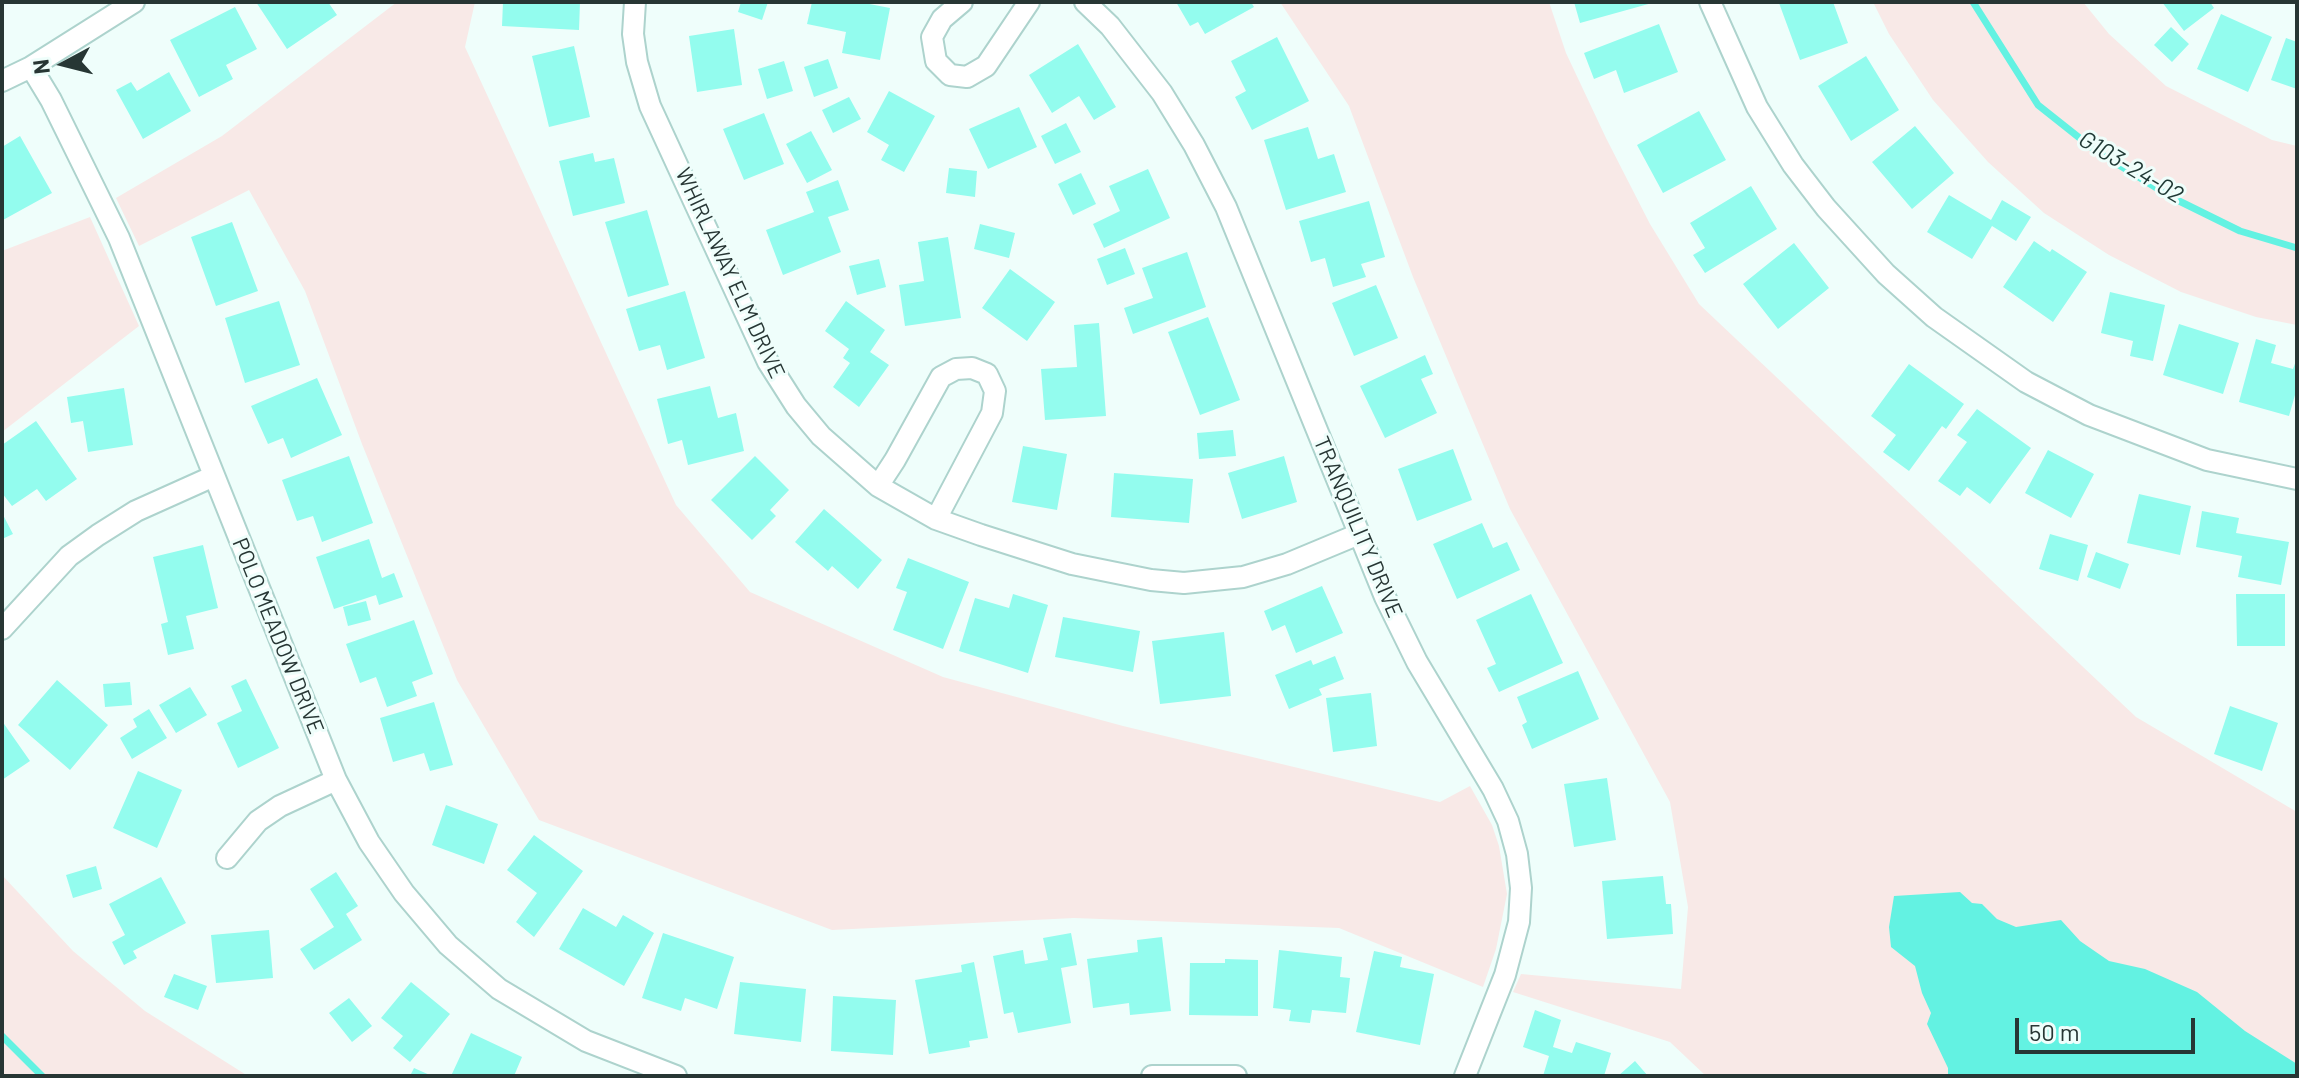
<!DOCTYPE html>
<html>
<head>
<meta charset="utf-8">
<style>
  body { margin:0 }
  #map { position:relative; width:2299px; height:1078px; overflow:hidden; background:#effefb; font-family:Barlow,sans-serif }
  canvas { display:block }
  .frame { position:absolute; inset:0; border:4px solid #273634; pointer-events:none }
  .north { position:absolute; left:24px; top:24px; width:80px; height:80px; -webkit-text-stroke:6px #effefb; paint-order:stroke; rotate:263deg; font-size:22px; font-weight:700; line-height:32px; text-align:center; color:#273634 }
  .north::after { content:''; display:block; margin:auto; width:28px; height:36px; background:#273634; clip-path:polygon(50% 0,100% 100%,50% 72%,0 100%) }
  .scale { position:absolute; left:2015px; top:1018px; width:180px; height:36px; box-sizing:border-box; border:4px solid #273634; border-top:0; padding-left:10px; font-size:24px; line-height:28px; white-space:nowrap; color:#273634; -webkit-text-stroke:6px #effefb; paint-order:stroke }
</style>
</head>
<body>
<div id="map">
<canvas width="2299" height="1078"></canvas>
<div class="frame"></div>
<div class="north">N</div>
<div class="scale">50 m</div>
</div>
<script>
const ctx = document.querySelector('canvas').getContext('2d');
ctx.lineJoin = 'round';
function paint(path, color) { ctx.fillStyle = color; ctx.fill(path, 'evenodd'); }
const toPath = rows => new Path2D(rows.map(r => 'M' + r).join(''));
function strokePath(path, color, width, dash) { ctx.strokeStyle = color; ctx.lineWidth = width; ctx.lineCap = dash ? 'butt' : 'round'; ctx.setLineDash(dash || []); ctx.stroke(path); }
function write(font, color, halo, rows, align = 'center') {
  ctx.font = font + ' Barlow,sans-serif'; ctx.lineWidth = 6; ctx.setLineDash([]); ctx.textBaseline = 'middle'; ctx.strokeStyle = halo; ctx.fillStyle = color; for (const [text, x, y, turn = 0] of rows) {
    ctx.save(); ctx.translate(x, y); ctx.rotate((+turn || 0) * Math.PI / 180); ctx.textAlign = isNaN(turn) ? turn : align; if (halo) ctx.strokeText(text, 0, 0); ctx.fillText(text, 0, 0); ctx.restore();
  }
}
paint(toPath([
  [397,2,475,2,465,47,676,505,750,592,943,677,1123,726,1440,802,1470,786,1492,825,1499,846,1507,894,1496,949,1483,987,1339,928,1074,918,832,930,539,820,457,680,362,444,305,291,249,190,139,246,116,198,222,136],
  [1280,2,1549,2,1566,53,1606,138,1650,224,1699,304,2136,717,2297,812,2297,1076,1706,1076,1670,1042,1513,992,1521,974,1681,989,1688,907,1670,802,1510,509,1413,277,1349,106],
  [1873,2,2083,2,2109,34,2166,86,2272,140,2297,146,2297,325,2256,317,2181,292,2109,255,2044,213,1988,162,1933,100,1889,34],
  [90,217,139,326,2,432,2,251],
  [2,875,73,951,145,1011,248,1076,2,1076]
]), '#f8e9e7');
paint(toPath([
  [1960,892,1972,903,1982,904,1997,919,2016,927,2061,920,2080,941,2109,961,2145,969,2197,992,2245,1031,2297,1064,2297,1076,1948,1076,1948,1068,1927,1024,1931,1013,1922,993,1915,966,1891,947,1889,927,1894,896]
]), '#63f2e2');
strokePath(toPath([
  [1973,2,2038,105,2096,151,2173,198,2240,231,2297,248],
  [2,1036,42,1076]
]), '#63f2e2', 7);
paint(toPath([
  [256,2,328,2,337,15,287,49],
  [503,2,580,2,579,30,502,26],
  [741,2,768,2,762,20,738,12],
  [812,2,859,2,890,8,880,60,842,53,846,32,807,24],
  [1176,2,1251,2,1254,7,1205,34,1198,22,1190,26],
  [1574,2,1652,2,1652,3,1580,23],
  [1833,2,1848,43,1800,60,1779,3],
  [2162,2,2210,2,2214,8,2184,31],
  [235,7,257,49,226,65,233,79,199,97,170,40],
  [2221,14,2272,37,2248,92,2197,69],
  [1659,24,1678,72,1624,93,1616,70,1594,79,1584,53],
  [2171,27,2189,44,2172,62,2154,45],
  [734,29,742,85,697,92,689,36],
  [1277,37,1309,101,1252,130,1235,97,1246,91,1231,61],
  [2286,38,2297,42,2297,89,2271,80],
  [1078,44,1116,107,1094,120,1079,96,1052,113,1029,75],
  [574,46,590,117,549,127,532,56],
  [1866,56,1899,110,1851,141,1818,86],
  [828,59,838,88,814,97,804,67],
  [784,61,793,91,767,99,758,69],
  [169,72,191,111,143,139,116,90,131,82,137,91],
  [889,91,935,116,904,172,881,160,889,145,867,132],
  [849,97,861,119,833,133,822,110],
  [1019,107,1037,147,988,169,969,129],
  [1699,111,1726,160,1663,193,1637,145],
  [764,113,784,164,744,180,723,129],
  [1066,123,1081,152,1055,164,1041,136],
  [1915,126,1954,173,1912,209,1872,162],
  [1308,127,1318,159,1334,154,1346,192,1286,210,1264,140],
  [811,131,832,170,807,183,786,144],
  [20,136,52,193,3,220,2,147],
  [593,153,595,162,614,158,625,203,573,216,559,161],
  [949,168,977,171,975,197,946,193],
  [1148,169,1170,218,1104,248,1093,224,1120,211,1109,186],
  [1081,173,1096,204,1073,215,1058,184],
  [838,180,849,210,828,217,841,252,783,275,766,230,814,212,806,192],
  [1751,186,1777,229,1705,273,1693,255,1705,248,1690,223],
  [1949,195,1991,220,2002,200,2031,217,2016,241,1992,226,1972,259,1927,232],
  [1369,201,1385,257,1361,264,1366,277,1333,287,1325,258,1311,262,1299,221],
  [647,210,669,285,628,297,605,222],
  [232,222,258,291,216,306,191,237],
  [980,224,1015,233,1009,258,974,249],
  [948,237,961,318,905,326,899,285,924,281,918,242],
  [2034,241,2050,252,2052,249,2087,272,2053,322,2003,287],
  [1794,243,1829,288,1778,329,1743,284],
  [1125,248,1135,274,1107,285,1097,259],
  [1187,252,1206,307,1133,334,1124,308,1153,298,1142,268],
  [879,259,886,287,857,295,849,266],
  [1010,269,1055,302,1027,341,982,308],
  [1376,285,1398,338,1354,356,1332,303],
  [685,291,705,358,667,370,660,345,639,351,626,309],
  [2110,292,2165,305,2153,361,2130,356,2133,341,2101,333],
  [279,301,300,365,245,383,225,318],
  [846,301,885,330,870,352,889,365,859,407,833,387,850,363,843,358,849,349,825,331],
  [1208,317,1240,400,1200,415,1168,332],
  [1099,323,1106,416,1045,420,1041,369,1077,367,1074,325],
  [2179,324,2239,343,2223,394,2163,375],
  [2256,339,2276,345,2271,363,2293,369,2297,358,2297,388,2289,416,2239,402],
  [1425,355,1433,374,1421,379,1437,413,1385,438,1360,386],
  [1909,364,1964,404,1946,429,1942,426,1909,471,1883,452,1896,435,1871,416],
  [317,378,342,435,291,458,283,438,268,444,251,406],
  [710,386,718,418,736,413,744,451,688,465,682,440,668,444,657,399],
  [124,388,133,445,88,452,83,421,71,423,67,397],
  [1977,409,2031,448,1990,504,1967,487,1960,496,1938,481,1967,442,1957,435],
  [36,421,77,479,46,501,37,489,12,506,2,493,2,445],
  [1233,430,1236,456,1199,459,1197,433],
  [1023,446,1067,454,1057,510,1012,502],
  [1453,449,1472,500,1417,521,1398,469],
  [2048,450,2094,474,2071,518,2025,493],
  [349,456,373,523,322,542,313,516,297,521,282,480],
  [755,456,789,490,770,510,776,516,752,540,711,500],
  [1284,456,1297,502,1242,519,1228,473],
  [1114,473,1193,479,1189,523,1111,517],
  [2139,494,2191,506,2180,555,2127,543],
  [824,509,882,560,858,589,832,566,828,571,795,542],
  [2202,511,2239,518,2236,533,2289,542,2281,585,2238,577,2242,556,2196,547],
  [2,513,13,534,2,539],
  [1482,523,1493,548,1507,542,1520,570,1457,599,1433,544],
  [2050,534,2088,545,2078,581,2039,569],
  [369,539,382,578,394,573,403,597,379,605,376,595,334,609,316,557],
  [203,545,218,608,186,616,194,649,168,655,161,624,168,622,153,557],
  [2096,552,2129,564,2120,589,2087,577],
  [908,558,969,582,943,649,893,630,907,592,896,588],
  [1322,586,1343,633,1296,653,1285,625,1272,631,1264,611],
  [1013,594,1048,605,1028,673,959,651,975,598,1009,608],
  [1531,594,1563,663,1499,692,1487,668,1496,664,1476,620],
  [2236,594,2285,594,2285,646,2237,646],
  [366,601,371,620,348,626,343,607],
  [1063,617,1140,631,1133,672,1055,657],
  [414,620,433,674,412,682,417,696,387,707,376,677,360,683,346,644],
  [1224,632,1231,696,1160,704,1152,641],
  [1335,656,1344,679,1319,689,1322,695,1289,709,1275,675,1311,660,1313,665],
  [1578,671,1599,719,1532,749,1522,725,1527,722,1517,697],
  [246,679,279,748,238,768,217,723,242,711,231,686],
  [57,680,108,725,70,770,18,725],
  [130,682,132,705,105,707,103,684],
  [190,687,207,715,176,733,159,705],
  [1371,693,1377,746,1333,752,1326,698],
  [434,702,453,765,430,771,424,753,393,762,380,718],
  [2230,706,2278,723,2262,771,2214,754],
  [149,709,167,738,132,759,120,738,137,727,133,719],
  [2,721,30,761,2,780],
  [138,771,182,790,157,848,113,828],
  [1607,778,1616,840,1574,847,1564,784],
  [446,805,498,824,484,864,432,845],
  [534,835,583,871,534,937,516,922,537,893,507,870],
  [96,866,102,889,73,898,66,875],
  [336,872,358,906,346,914,362,940,314,970,300,949,334,927,310,889],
  [1663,876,1666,904,1671,904,1673,934,1607,939,1602,881],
  [161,877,186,923,133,951,137,958,124,965,112,942,125,935,109,904],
  [583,908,616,927,623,915,654,933,624,986,559,949],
  [269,930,273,978,216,983,211,935],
  [663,933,734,957,717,1009,685,998,681,1011,642,998],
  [1071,933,1077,965,1061,968,1071,1023,1018,1033,1013,1012,1004,1014,993,956,1023,950,1025,964,1048,960,1043,938],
  [1162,937,1171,1011,1130,1015,1129,1003,1093,1008,1087,959,1138,952,1137,940],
  [1279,950,1342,957,1340,977,1350,978,1346,1013,1312,1010,1310,1023,1289,1021,1291,1010,1273,1008],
  [1374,951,1402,957,1400,967,1434,974,1420,1045,1356,1032],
  [1225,959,1258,960,1258,1016,1189,1015,1190,963,1225,963],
  [974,962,988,1038,969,1041,970,1047,929,1054,915,980,962,972,961,965],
  [174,974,207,986,198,1010,164,997],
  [411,982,450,1014,410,1062,393,1048,403,1036,381,1018],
  [740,982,806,989,801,1042,734,1034],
  [833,996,896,1000,893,1055,831,1051],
  [349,998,372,1026,352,1042,329,1013],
  [1535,1010,1561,1020,1553,1047,1572,1053,1576,1042,1611,1053,1604,1076,1543,1076,1549,1056,1523,1047],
  [471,1033,522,1057,514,1076,451,1076],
  [1635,1061,1648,1076,1618,1076],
  [414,1068,432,1076,410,1076]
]), '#93fcee');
const minor = toPath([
  [635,2,633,34,637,62,650,106,768,362,796,406,821,436,878,486,936,519,981,535,1072,564,1151,580,1184,583,1243,577,1287,564,1359,534],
  [962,2,942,19,932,37,936,61,950,75,967,77,986,66,1029,2],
  [1085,2,1110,26,1162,93,1194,145,1226,207,1385,597,1417,662,1493,789,1508,821,1517,854,1521,888,1519,922,1505,975,1465,1076],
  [1710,2,1757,107,1793,165,1826,208,1886,274,1934,317,2026,382,2089,415,2207,460,2297,479],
  [31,67,51,100,119,238,336,780,369,842,404,893,448,945,499,989,586,1041,676,1076],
  [2,81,31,67,134,2],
  [878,486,895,460,941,377,956,369,972,368,987,374,995,391,992,413,936,519],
  [2,629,69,556,98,535,136,511,214,476],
  [227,858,258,821,280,806,336,780],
  [1152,1076,1236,1076]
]);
strokePath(minor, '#add3cd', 24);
strokePath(minor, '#fff', 20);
write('22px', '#273634', '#effefb', [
  ["WHIRLAWAY ELM DRIVE",730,273,65],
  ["TRANQUILITY DRIVE",1358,527,67],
  ["POLO MEADOW DRIVE",278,636,68]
]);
write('italic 24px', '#1f3834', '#effefb', [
  ["G103-24-02",2131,167,31]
]);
</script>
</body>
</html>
